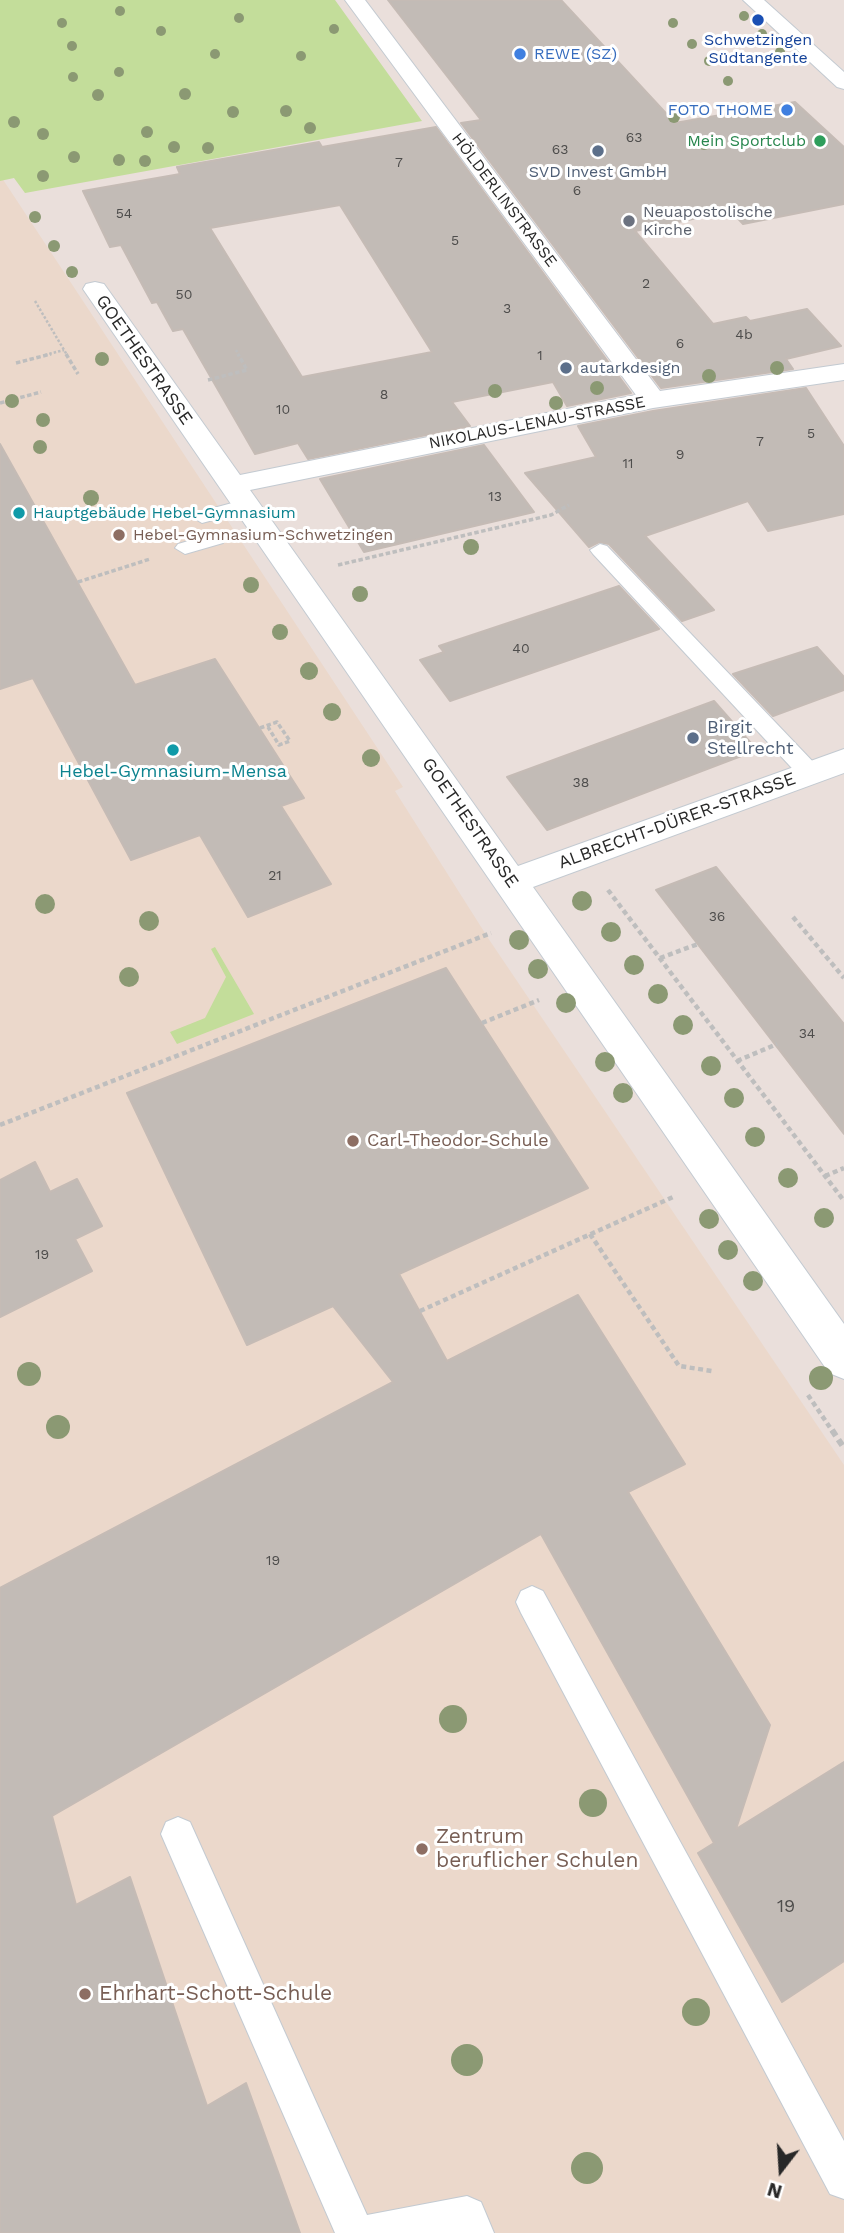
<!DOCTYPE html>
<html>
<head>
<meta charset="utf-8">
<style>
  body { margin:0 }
  #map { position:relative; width:844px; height:2233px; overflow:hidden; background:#eadfdb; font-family:"Work Sans",sans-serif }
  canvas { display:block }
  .north { position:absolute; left:746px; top:2135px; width:70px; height:70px; -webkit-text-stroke:5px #fff; paint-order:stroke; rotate:197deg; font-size:19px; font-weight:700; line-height:28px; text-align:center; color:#282828 }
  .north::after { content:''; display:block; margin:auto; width:24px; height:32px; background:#282828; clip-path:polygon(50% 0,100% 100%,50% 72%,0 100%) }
</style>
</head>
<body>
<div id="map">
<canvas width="844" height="2233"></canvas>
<div class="north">N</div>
</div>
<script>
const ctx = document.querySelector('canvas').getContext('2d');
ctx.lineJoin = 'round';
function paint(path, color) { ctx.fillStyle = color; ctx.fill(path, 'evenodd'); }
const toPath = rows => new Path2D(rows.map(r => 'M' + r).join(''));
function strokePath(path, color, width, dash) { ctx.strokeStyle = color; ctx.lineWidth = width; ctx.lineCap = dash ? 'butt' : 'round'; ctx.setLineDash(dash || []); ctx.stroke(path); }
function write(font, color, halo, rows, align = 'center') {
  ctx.font = font + ' "Work Sans",sans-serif'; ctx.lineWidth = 6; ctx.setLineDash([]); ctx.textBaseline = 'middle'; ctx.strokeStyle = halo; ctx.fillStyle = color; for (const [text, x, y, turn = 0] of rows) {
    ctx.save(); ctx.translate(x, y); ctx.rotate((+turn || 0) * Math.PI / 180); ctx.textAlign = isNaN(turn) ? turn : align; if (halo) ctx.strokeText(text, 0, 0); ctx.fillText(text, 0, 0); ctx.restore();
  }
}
paint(toPath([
  [0,175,403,787,395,791,490,941,844,1465,844,2233,0,2233]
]), '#ebd8cb');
paint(toPath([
  [0,0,335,0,422,121,25,193,14,178,0,181],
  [215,947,254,1014,177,1044,170,1032,205,1018,226,977,211,949]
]), '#c3dd9a');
const building = toPath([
  [388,0,561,0,675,123,795,102,844,147,844,204,743,224,731,211,635,231,713,324,746,317,750,321,807,309,841,346,786,359,793,369,661,388,461,123,481,120,388,0],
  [436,127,631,393,567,406,553,382,452,402,470,426,308,459,298,443,255,454,183,329,173,331,157,302,152,303,121,245,110,247,83,191,180,174,177,167,319,142,322,147,436,127],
  [340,205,432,352,302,377,210,228,340,205],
  [806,388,844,446,844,514,768,531,748,501,645,536,714,610,682,621,609,544,599,542,589,547,525,473,596,457,578,426,653,411,806,388],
  [0,444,135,685,215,659,304,798,281,806,331,884,248,917,200,835,131,860,33,678,0,689,0,444],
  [484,445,534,512,364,552,320,479,484,445],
  [619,586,659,629,450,701,420,660,444,652,439,646,619,586],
  [817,647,844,677,844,690,773,716,733,674,817,647],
  [714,701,757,750,547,830,507,777,714,701],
  [716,867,844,1024,844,1134,656,890,716,867],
  [446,968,588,1188,399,1274,447,1361,578,1295,685,1464,628,1492,770,1725,736,1829,844,1762,844,1961,782,2002,698,1853,714,1843,541,1534,52,1816,76,1905,130,1877,207,2106,246,2083,300,2233,0,2233,0,1588,393,1382,333,1306,247,1345,127,1093,446,968],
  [35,1162,50,1192,77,1179,102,1226,75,1239,92,1271,0,1317,0,1180,35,1162]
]);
paint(building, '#c2bbb6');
strokePath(building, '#c5bbb5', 2);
const service = toPath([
  [247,499,257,505,254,509,202,523,192,517,195,513,247,499],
  [216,533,223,535,226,539,223,543,185,554,175,548,178,544,216,533],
  [600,544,607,546,818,767,821,773,818,779,802,779,593,554,590,550,600,544],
  [532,1586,543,1591,844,2141,844,2199,830,2194,521,1613,516,1602,521,1591,532,1586],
  [178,1817,190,1822,367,2215,467,2196,481,2202,494,2233,335,2233,161,1834,166,1822,178,1817]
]);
const minor = toPath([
  [345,0,365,0,660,391,844,364,844,380,653,408,250,490,518,866,844,749,844,773,533,887,844,1324,844,1379,829,1373,83,289,86,284,95,282,104,284,240,475,636,395,345,0],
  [743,0,764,0,844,72,844,89,837,87,743,0]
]);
strokePath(service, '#c3cad1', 2);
strokePath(minor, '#c3cad1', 2);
strokePath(toPath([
  [35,301,67,355],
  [236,350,239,355],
  [45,355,64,350]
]), '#bebebe', 2.5, [2.5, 2]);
strokePath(toPath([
  [66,354,78,374],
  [16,363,51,354],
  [208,380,247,370,238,354],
  [0,403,41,392],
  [338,565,551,515,569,505],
  [78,582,150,559],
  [260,728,277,722,290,741,279,745,268,727]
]), '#bebebe', 3.5, [4.5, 2.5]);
strokePath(toPath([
  [608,890,844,1201],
  [793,917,844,978],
  [660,958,698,944],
  [482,1023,539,1000],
  [737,1061,777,1044],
  [0,1125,491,933],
  [825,1176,844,1168],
  [590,1234,679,1366,712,1371],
  [420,1311,673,1197],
  [808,1395,833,1432]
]), '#bebebe', 4.5, [5, 3.5]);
strokePath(toPath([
  [832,1430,844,1448]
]), '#bebebe', 6, [7, 4.5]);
paint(service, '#fff');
paint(minor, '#fff');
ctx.fillStyle = '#8b9973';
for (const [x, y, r] of [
  [120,11,5],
  [744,16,5],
  [239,18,5],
  [62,23,5],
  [673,23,5],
  [334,29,5],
  [161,31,5],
  [762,34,5],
  [692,44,5],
  [72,46,5],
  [780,52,5],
  [215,54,5],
  [301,56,5],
  [709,61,5],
  [119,72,5],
  [73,77,5],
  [728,81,5],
  [185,94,6],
  [98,95,6],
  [286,111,6],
  [233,112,6],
  [674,117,6],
  [14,122,6],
  [310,128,6],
  [147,132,6],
  [43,134,6],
  [704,144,6],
  [174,147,6],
  [208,148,6],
  [74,157,6],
  [119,160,6],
  [145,161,6],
  [43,176,6],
  [35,217,6],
  [54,246,6],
  [72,272,6],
  [102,359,7],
  [777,368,7],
  [709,376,7],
  [597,388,7],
  [495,391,7],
  [12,401,7],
  [556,403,7],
  [43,420,7],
  [40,447,7],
  [91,498,8],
  [471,547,8],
  [251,585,8],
  [360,594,8],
  [280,632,8],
  [309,671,9],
  [332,712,9],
  [371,758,9],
  [582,901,10],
  [45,904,10],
  [149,921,10],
  [611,932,10],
  [519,940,10],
  [634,965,10],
  [538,969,10],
  [129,977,10],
  [658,994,10],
  [566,1003,10],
  [683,1025,10],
  [605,1062,10],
  [711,1066,10],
  [623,1093,10],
  [734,1098,10],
  [755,1137,10],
  [788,1178,10],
  [824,1218,10],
  [709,1219,10],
  [728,1250,10],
  [753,1281,10],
  [29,1374,12],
  [821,1378,12],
  [58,1427,12],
  [453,1719,14],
  [593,1803,14],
  [696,2012,14],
  [467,2060,16],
  [587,2168,16]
]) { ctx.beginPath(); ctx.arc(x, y, r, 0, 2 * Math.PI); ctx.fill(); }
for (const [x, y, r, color] of [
  [758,20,7,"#1a4fb4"],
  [520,54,7,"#3f7fe0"],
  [787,110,7,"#3f7fe0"],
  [820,141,7,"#2e9e5b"],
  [598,151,7,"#5c6f8a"],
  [629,221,7,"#6b7280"],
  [566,368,7,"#5c6f8a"],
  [19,513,7,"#0f9aa8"],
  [119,535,7,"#8d6e63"],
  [693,738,7,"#5c6f8a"],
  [173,750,7,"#0f9aa8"],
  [353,1141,7,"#8d6e63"],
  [422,1849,7,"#8d6e63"],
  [85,1994,7,"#8d6e63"]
]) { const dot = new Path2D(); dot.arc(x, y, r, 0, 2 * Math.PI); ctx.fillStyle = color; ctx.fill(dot); strokePath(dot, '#fff', 2.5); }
write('14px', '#4e4d4c', null, [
  ["63",634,138],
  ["63",560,150],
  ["7",399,163],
  ["6",577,191],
  ["54",124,214],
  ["5",455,241],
  ["2",646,284],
  ["50",184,295],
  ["3",507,309],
  ["4b",744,335],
  ["6",680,344],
  ["1",540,356],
  ["8",384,395],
  ["10",283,410],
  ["5",811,434],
  ["7",760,442],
  ["9",680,455],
  ["11",628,464],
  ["13",495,497],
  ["40",521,649],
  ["38",581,783],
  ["21",275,876],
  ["36",717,917],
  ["34",807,1034],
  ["19",42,1255],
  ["19",273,1561]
]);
write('16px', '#164399', '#fff', [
  ["Schwetzingen",758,40],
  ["Südtangente",758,58]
]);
write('16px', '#366cbe', '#fff', [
  ["REWE (SZ)",534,54],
  ["FOTO THOME",773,110,"right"]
], 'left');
write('16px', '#27864d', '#fff', [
  ["Mein Sportclub",806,141]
], 'right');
write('16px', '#4e5e75', '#fff', [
  ["SVD Invest GmbH",598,172],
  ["autarkdesign",580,368,"left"]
]);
write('16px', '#282828', '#fff', [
  ["HÖLDERLINSTRASSE",504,200,53],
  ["NIKOLAUS-LENAU-STRASSE",537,423,-11]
]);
write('16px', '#5b616d', '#fff', [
  ["Neuapostolische",643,212],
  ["Kirche",643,230]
], 'left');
write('16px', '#0d838f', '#fff', [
  ["Hauptgebäude Hebel-Gymnasium",33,513]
], 'left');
write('16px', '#785e54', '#fff', [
  ["Hebel-Gymnasium-Schwetzingen",133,535]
], 'left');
write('18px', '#282828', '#fff', [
  ["GOETHESTRASSE",144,360,55],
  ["ALBRECHT-DÜRER-STRASSE",677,821,-20],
  ["GOETHESTRASSE",470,823,55]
]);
write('18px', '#4e5e75', '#fff', [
  ["Birgit",707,728],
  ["Stellrecht",707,749]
], 'left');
write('18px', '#0d838f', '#fff', [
  ["Hebel-Gymnasium-Mensa",173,772]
]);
write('18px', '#785e54', '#fff', [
  ["Carl-Theodor-Schule",367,1141]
], 'left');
write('18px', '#4e4d4c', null, [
  ["19",786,1907]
]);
write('21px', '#785e54', '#fff', [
  ["Zentrum",436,1837],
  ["beruflicher Schulen",436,1861],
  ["Ehrhart-Schott-Schule",99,1994]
], 'left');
</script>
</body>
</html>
